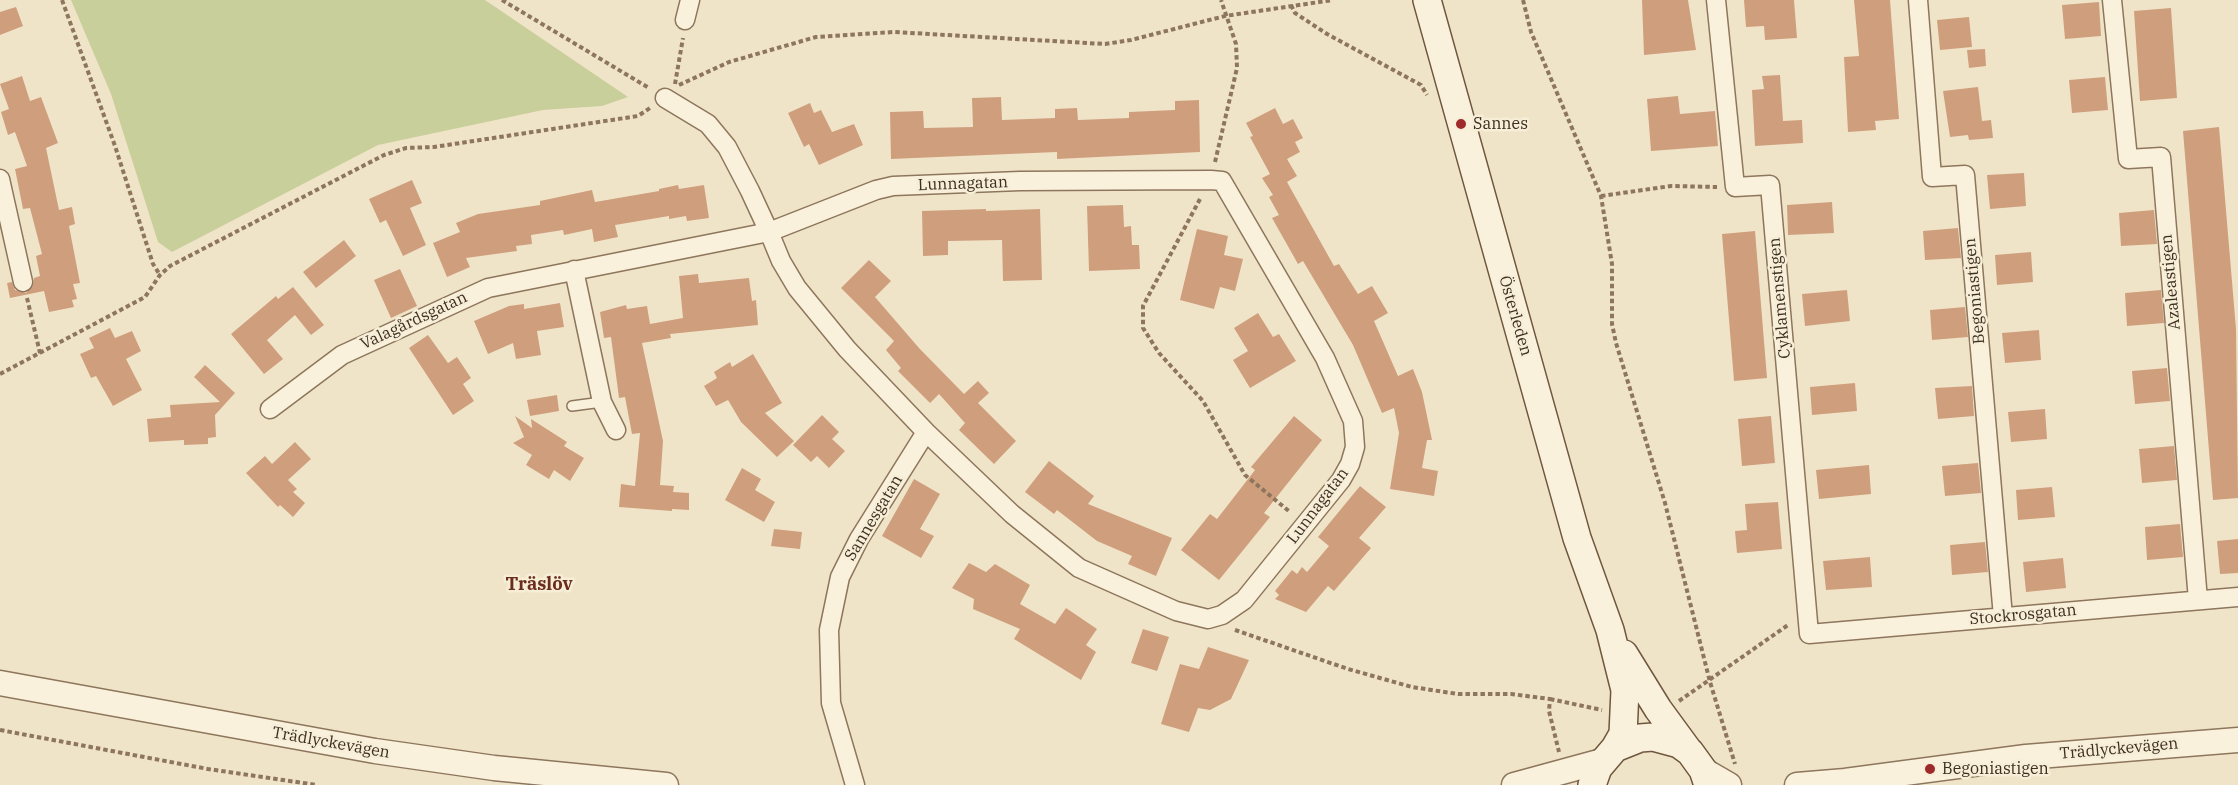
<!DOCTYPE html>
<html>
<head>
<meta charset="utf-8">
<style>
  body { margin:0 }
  canvas { display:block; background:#f0e4c8 }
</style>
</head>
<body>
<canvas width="2238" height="785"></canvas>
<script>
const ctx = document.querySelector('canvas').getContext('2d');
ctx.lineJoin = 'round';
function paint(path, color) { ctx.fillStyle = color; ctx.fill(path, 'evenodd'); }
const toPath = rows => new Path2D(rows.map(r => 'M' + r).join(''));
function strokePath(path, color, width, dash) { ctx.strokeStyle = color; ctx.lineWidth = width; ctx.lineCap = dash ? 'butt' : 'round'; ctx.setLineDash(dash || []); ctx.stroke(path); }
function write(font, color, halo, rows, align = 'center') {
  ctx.font = font + ' "IBM Plex Serif",serif'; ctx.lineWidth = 5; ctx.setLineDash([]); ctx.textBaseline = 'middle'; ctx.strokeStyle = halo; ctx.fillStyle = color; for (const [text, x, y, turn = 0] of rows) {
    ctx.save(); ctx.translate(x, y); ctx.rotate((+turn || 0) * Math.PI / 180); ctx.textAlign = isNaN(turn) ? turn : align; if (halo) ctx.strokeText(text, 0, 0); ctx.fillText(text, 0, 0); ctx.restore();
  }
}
paint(toPath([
  [71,0,485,0,628,97,602,106,543,110,378,145,172,252,158,242,111,94]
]), '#c9cf9b');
paint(toPath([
  [1642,0,1688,0,1696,50,1644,55],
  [1744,0,1794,0,1797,38,1765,40,1764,26,1746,27],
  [1854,0,1890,0,1899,119,1875,121,1876,130,1848,132,1844,57,1859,56],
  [2099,2,2101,36,2065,39,2062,5],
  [16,7,23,26,0,35,0,12],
  [2171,8,2177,98,2140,101,2134,11],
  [1969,17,1972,47,1940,50,1937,20],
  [1985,49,1986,66,1969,68,1967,50],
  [1780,75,1783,121,1802,120,1803,143,1755,146,1752,90,1764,89,1762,76],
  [22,76,30,101,41,97,58,143,46,148,59,210,72,207,75,224,69,226,80,283,73,284,77,299,72,300,74,307,49,312,44,291,10,298,7,283,12,282,15,290,26,293,33,286,34,278,40,276,36,256,42,254,30,208,23,209,15,169,27,166,15,132,8,135,1,112,9,109,0,84],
  [2105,77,2108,110,2072,113,2069,80],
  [1978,87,1982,121,1991,120,1993,138,1969,140,1968,135,1950,137,1943,91],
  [1678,96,1680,114,1715,111,1718,146,1651,151,1647,99],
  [1001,97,1002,120,1055,118,1055,109,1077,108,1078,120,1129,118,1129,112,1175,110,1175,101,1199,100,1200,152,1057,159,1057,152,891,159,890,112,923,111,924,128,973,127,972,98],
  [810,103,814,113,821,110,832,132,854,124,863,145,819,165,809,144,804,147,788,113],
  [1275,108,1283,124,1293,119,1303,138,1295,142,1300,152,1287,159,1297,176,1287,182,1334,266,1339,264,1358,294,1372,286,1388,313,1374,321,1398,376,1413,369,1422,392,1432,440,1427,440,1422,468,1438,471,1434,496,1390,489,1399,433,1394,408,1382,413,1353,345,1303,261,1298,264,1272,218,1279,215,1269,197,1273,195,1262,178,1270,174,1250,137,1253,136,1246,123],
  [2219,127,2236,329,2238,498,2213,500,2183,131],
  [2024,173,2026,206,1990,209,1987,175],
  [412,180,422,203,410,208,426,245,403,256,386,220,380,223,369,199],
  [678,185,679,189,704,185,709,218,687,221,686,216,669,219,669,216,615,225,618,237,594,242,592,229,564,235,563,230,531,235,532,244,516,246,517,251,466,258,470,267,447,277,433,243,460,232,456,223,478,214,540,205,540,201,592,190,595,202,659,191,659,189],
  [1832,202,1834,233,1788,235,1787,205],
  [1123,205,1124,227,1131,226,1132,245,1139,245,1140,269,1089,271,1087,206],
  [986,209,986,211,1040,209,1042,280,1003,281,1002,240,948,241,948,255,923,256,922,211],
  [2154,210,2157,244,2121,246,2119,213],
  [1958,228,1961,258,1925,260,1923,231],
  [1197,229,1228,236,1224,255,1243,259,1235,291,1220,287,1214,309,1180,300],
  [1755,231,1767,378,1734,381,1722,234],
  [344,240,356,256,316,288,303,272],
  [2031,252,2033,282,1997,285,1995,255],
  [869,260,891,281,875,297,919,348,964,394,978,381,989,393,978,403,1016,441,994,464,959,430,965,423,939,394,930,403,898,371,901,368,886,350,894,341,841,288],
  [400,269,417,306,391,318,374,280],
  [698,274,699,283,749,278,752,301,756,300,758,325,670,334,671,338,642,343,663,441,660,485,674,486,673,492,689,493,689,510,672,509,672,511,619,507,621,484,635,486,640,433,632,434,625,397,619,398,611,337,604,338,600,312,626,305,627,309,647,306,650,324,683,318,679,276],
  [293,287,324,325,311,335,295,315,267,340,283,359,264,374,231,334,276,296,278,299],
  [1847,290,1850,321,1805,326,1802,294],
  [2161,290,2164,323,2127,326,2125,293],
  [560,303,564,327,537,331,541,355,516,359,513,343,488,354,474,321,509,306,524,304,524,309],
  [1965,307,1968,337,1932,340,1930,310],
  [1258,313,1273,337,1279,334,1296,361,1250,388,1233,360,1248,351,1234,328],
  [110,328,115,338,132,331,141,351,126,359,142,390,113,406,96,376,91,378,80,354,94,348,89,338],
  [2039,330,2041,360,2005,363,2002,333],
  [428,335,448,363,457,357,471,378,463,384,474,401,453,415,409,348],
  [753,354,782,403,765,413,794,441,777,457,741,422,728,400,716,406,704,386,717,378,714,372,730,362,732,367],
  [205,365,235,393,215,415,216,437,208,438,208,444,184,445,184,440,149,442,147,419,171,417,170,405,220,402,194,377],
  [2167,368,2170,401,2135,404,2132,371],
  [1855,383,1857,411,1812,415,1810,387],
  [1972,386,1974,416,1938,419,1935,388],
  [557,395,559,411,530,416,527,400],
  [2045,409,2047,439,2011,442,2008,412],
  [822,415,839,432,832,439,845,451,829,468,817,456,811,462,793,445],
  [515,416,532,428,531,419,567,442,564,446,584,458,570,481,554,470,549,479,526,465,532,455,513,443,524,437],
  [1294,416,1322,440,1264,513,1270,517,1219,580,1181,550,1210,514,1217,519,1255,470,1251,467],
  [1771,416,1775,463,1742,466,1738,419],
  [295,442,311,459,288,480,297,489,293,492,305,503,293,517,280,505,278,507,246,473,265,456,272,464],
  [2174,446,2177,480,2142,483,2139,449],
  [1049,461,1094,496,1088,504,1172,538,1156,576,1128,564,1132,556,1097,541,1057,510,1054,514,1025,492],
  [1978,463,1981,493,1945,496,1942,466],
  [1869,465,1871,494,1819,499,1816,470],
  [742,468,761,479,755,490,775,502,764,522,725,500],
  [914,479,940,494,920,529,934,536,921,558,882,536],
  [1360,486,1386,507,1359,538,1371,548,1334,591,1328,586,1306,612,1275,599,1279,595,1275,591,1292,570,1297,574,1302,567,1307,572,1329,546,1318,537],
  [2052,487,2055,517,2018,520,2016,490],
  [1778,502,1782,549,1737,553,1735,531,1747,530,1745,504],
  [2180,524,2183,557,2147,560,2145,527],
  [774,529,802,532,800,549,771,546],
  [2238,539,2238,573,2220,574,2217,541],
  [1985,542,1988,572,1952,575,1950,545],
  [1870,557,1872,587,1826,590,1823,561],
  [2063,558,2066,588,2026,592,2023,562],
  [969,563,986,572,995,564,1030,585,1020,604,1055,624,1066,608,1097,629,1086,645,1096,652,1081,680,1014,639,1020,629,973,609,974,599,952,588],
  [1143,629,1169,637,1157,671,1131,663],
  [1208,647,1249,660,1231,699,1210,710,1198,708,1189,732,1161,724,1180,664,1199,669]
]), '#cf9f7d');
const service = toPath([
  [572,406,602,402]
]);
const minor = toPath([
  [1716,0,1735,187,1770,185,1809,634,2238,597],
  [1918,0,1932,177,1965,175,2003,617],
  [2112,0,2128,159,2161,157,2198,600],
  [685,20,690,0],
  [0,179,23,282],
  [574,270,602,402,616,430],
  [270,409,342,355,488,288,769,232,876,190,893,186,1020,181,1211,180,1222,181,1325,358,1353,421,1355,447,1350,464,1341,480,1244,600,1222,615,1208,619,1176,611,1079,568,1012,514,926,432,847,349,797,288,781,261,769,232,750,191,727,147,708,124,665,98],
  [855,785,831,703,829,630,840,577,859,539,926,432]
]);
const tertiary = toPath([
  [0,683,375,751,494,768,666,785],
  [1703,770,1729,785],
  [1514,785,1602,761],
  [1797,785,1845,781,2026,757,2238,740]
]);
const secondary = toPath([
  [1427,0,1577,538,1610,630,1625,690,1623,734,1615,748],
  [1624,654,1658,709,1688,750],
  [1592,785,1598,768,1615,748,1640,738,1653,737,1679,744,1690,752,1703,770,1708,785]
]);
strokePath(service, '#8d765c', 12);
strokePath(minor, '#8d765c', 21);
strokePath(tertiary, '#8d765c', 27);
strokePath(secondary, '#6f573f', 30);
strokePath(toPath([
  [62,0,115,146,153,264,160,275],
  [502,0,649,88],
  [1523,0,1531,32,1601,196,1612,264,1612,324,1616,343,1665,503,1710,682,1735,764],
  [1291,5,1295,13,1327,34,1421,85,1427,95],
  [675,84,683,38],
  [679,85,729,62,816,37,894,32,1105,44,1131,40,1225,16,1333,0],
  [1215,162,1237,68,1236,44,1221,0],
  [1601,196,1671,186,1717,187],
  [1200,199,1143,306,1143,328,1159,353,1203,401,1245,475,1290,512],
  [27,298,40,353],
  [0,374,145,297,160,275,170,266,384,155,406,148,434,147,638,116,650,108],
  [1235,630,1348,669,1412,687,1458,694,1511,694,1550,699,1549,711,1559,752],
  [1550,699,1602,710],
  [1679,701,1788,625],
  [0,730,208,769,317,785]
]), '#8d765c', 4, [4.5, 3]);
strokePath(service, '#faf1dc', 9);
strokePath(minor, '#faf1dc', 18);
strokePath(tertiary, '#faf1dc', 24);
strokePath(secondary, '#faf1dc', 27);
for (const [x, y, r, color] of [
  [1461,124,6,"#9e2a2b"],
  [1930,769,6,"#9e2a2b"]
]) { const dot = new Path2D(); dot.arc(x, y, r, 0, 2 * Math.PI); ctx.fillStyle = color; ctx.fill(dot); strokePath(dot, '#f7eed8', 2); }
write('16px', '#3d2e20', '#f7eed8', [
  ["Sannes",1473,124],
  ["Begoniastigen",1942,769]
], 'left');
write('16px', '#3d2e20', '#f7eed8', [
  ["Lunnagatan",963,184,-2],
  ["Azaleastigen",2171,282,-95],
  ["Begoniastigen",1975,291,-95],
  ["Cyklamenstigen",1780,298,-95],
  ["Österleden",1515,316,74],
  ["Valagårdsgatan",414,321,-25],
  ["Lunnagatan",1318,506,-53],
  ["Sannesgatan",874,518,-59],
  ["Stockrosgatan",2023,615,-5],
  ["Trädlyckevägen",331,743,10],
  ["Trädlyckevägen",2119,749,-5]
]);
write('bold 18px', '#6b2e1e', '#f7eed8', [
  ["Träslöv",539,585]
]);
</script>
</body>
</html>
